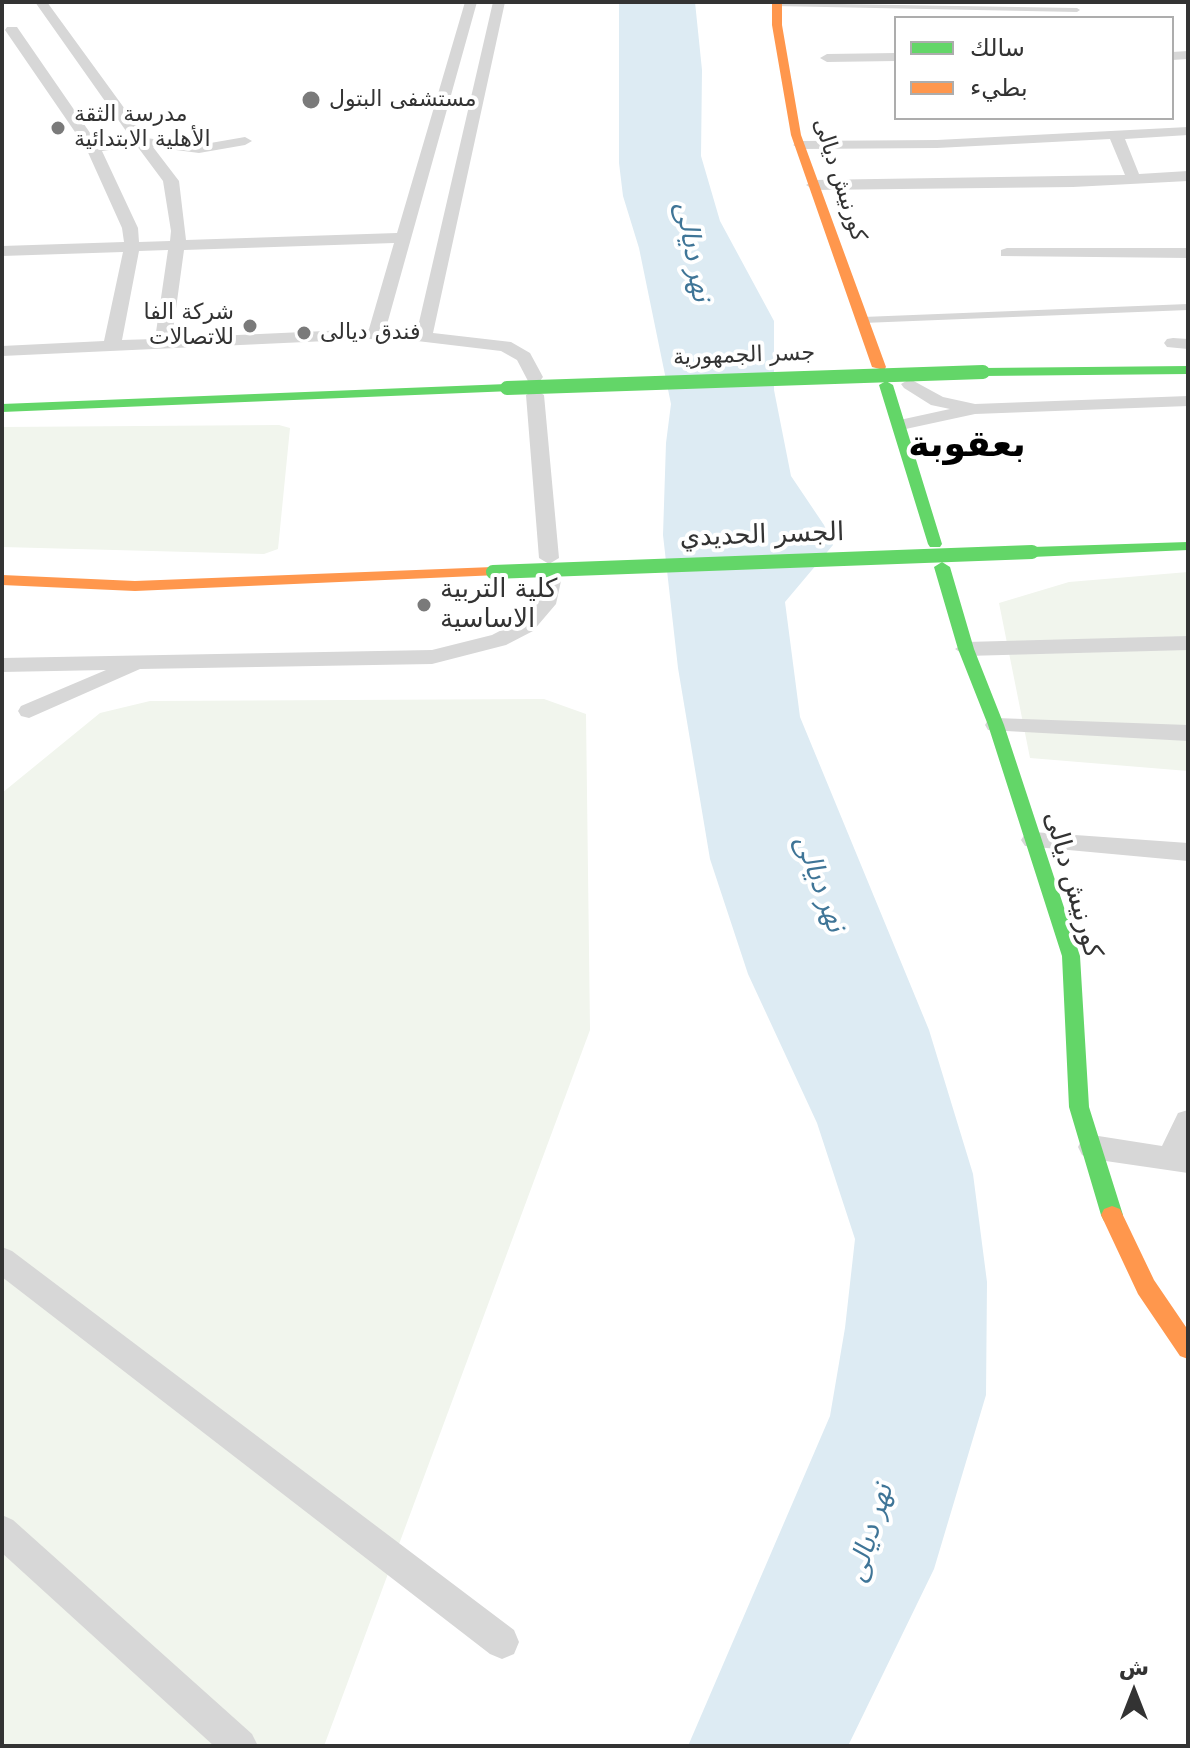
<!DOCTYPE html>
<html>
<head>
<meta charset="utf-8">
<style>
  body { margin:0 }
  #map { position:relative; width:1190px; height:1748px; overflow:hidden; background:#fff; font-family:"DejaVu Sans","Noto Sans Arabic",sans-serif }
  canvas { display:block }
  .frame { position:absolute; inset:0; border:4px solid #333; pointer-events:none }
  .legend { position:absolute; left:894px; top:16px; width:280px; height:104px; box-sizing:border-box; background:#fff; border:2px solid #adadad; margin:0; padding:10px 14px; list-style:none; font-size:24px; color:#333 }
  .legend li { display:flex; align-items:center; gap:16px; height:40px }
  .legend b { width:40px; border:2px solid #adadad }
  .north { position:absolute; left:1094px; top:1652px; width:80px; height:80px; -webkit-text-stroke:6px #fff; paint-order:stroke; rotate:0deg; font-size:22px; font-weight:700; line-height:32px; text-align:center; color:#333 }
  .north::after { content:''; display:block; margin:auto; width:28px; height:36px; background:#333; clip-path:polygon(50% 0,100% 100%,50% 72%,0 100%) }
</style>
</head>
<body>
<div id="map">
<canvas width="1190" height="1748"></canvas>
<div class="frame"></div>
<ul class="legend">
<li><b style="height:10px;background:#63d668"></b>سالك</li>
<li><b style="height:10px;background:#ff974d"></b>بطيء</li>
</ul>
<div class="north">ش</div>
</div>
<script>
const ctx = document.querySelector('canvas').getContext('2d');
ctx.lineJoin = 'round';
function paint(path, color) { ctx.fillStyle = color; ctx.fill(path, 'evenodd'); }
const toPath = rows => new Path2D(rows.map(r => 'M' + r).join(''));
function strokePath(path, color, width, dash) { ctx.strokeStyle = color; ctx.lineWidth = width; ctx.lineCap = dash ? 'butt' : 'round'; ctx.setLineDash(dash || []); ctx.stroke(path); }
function write(font, color, halo, rows, align = 'center') {
  ctx.font = font + ' "DejaVu Sans","Noto Sans Arabic",sans-serif'; ctx.lineWidth = 8; ctx.setLineDash([]); ctx.textBaseline = 'middle'; ctx.strokeStyle = halo; ctx.fillStyle = color; for (const [text, x, y, turn = 0] of rows) {
    ctx.save(); ctx.translate(x, y); ctx.rotate((+turn || 0) * Math.PI / 180); ctx.textAlign = isNaN(turn) ? turn : align; if (halo) ctx.strokeText(text, 0, 0); ctx.fillText(text, 0, 0); ctx.restore();
  }
}
paint(toPath([
  [279,425,290,428,278,549,264,554,2,547,2,427],
  [1188,572,1188,771,1030,758,999,603,1069,582],
  [544,699,586,714,590,1030,324,1746,2,1746,2,793,100,713,150,701]
]), '#f1f5ed');
paint(toPath([
  [619,2,695,2,702,70,701,156,720,221,774,321,774,390,791,476,824,525,833,545,785,602,800,717,929,1030,973,1174,987,1282,986,1395,934,1569,848,1746,688,1746,830,1416,845,1328,855,1239,817,1123,748,974,710,859,678,668,663,535,666,443,671,404,639,248,623,196,619,163]
]), '#ddebf3');
paint(toPath([
  [777,3,1077,8,1080,10,1077,12,775,6,775,4,777,3],
  [1188,304,1188,310,863,323,859,320,863,317,1188,304]
]), '#d7d7d7');
paint(toPath([
  [35,2,47,2,146,138,199,145,245,137,252,141,245,145,199,153,153,147,179,181,186,240,397,233,465,2,477,2,386,328,417,331,493,2,505,2,433,333,511,342,530,353,543,377,540,381,528,381,517,360,501,351,392,338,2,356,2,346,104,341,123,252,2,256,2,246,124,242,122,228,86,148,5,30,7,27,17,27,97,143,131,138,35,2],
  [137,146,163,181,171,231,170,241,139,242,138,228,102,151,137,146],
  [394,243,369,329,172,338,184,250,394,243],
  [168,250,155,339,122,340,139,251,168,250],
  [1188,51,1188,59,1172,60,1172,52,1188,51],
  [896,53,896,61,827,62,820,58,827,54,896,53],
  [1188,127,1188,135,1125,139,1139,174,1188,171,1188,181,1073,187,814,190,806,185,814,180,1125,175,1110,139,937,148,800,149,793,145,800,141,937,140,1188,127],
  [1007,248,1188,248,1188,258,1001,256,1001,250,1007,248],
  [1173,338,1188,339,1188,349,1167,347,1164,343,1167,339,1173,338],
  [910,379,943,397,975,404,1188,396,1188,406,975,414,901,430,895,429,892,425,895,421,950,409,931,405,904,388,901,384,910,379],
  [535,390,544,395,559,558,549,564,539,558,526,395,535,390],
  [551,575,561,581,556,604,533,631,506,645,432,664,140,669,29,718,21,716,18,711,21,706,106,670,2,672,2,658,432,650,492,635,519,621,536,602,544,577,551,575],
  [1188,636,1188,650,966,656,955,649,966,642,1188,636],
  [996,718,1188,725,1188,741,988,730,985,725,988,720,996,718],
  [1033,832,1188,843,1188,861,1025,846,1021,840,1025,834,1033,832],
  [1188,1110,1188,1173,1092,1159,1082,1155,1078,1147,1082,1139,1092,1135,1162,1146,1178,1113,1188,1110],
  [2,1247,12,1251,514,1630,519,1642,514,1654,502,1659,490,1654,2,1277,2,1247],
  [2,1515,13,1520,252,1734,258,1746,214,1746,2,1553,2,1515]
]), '#d7d7d7');
paint(toPath([
  [1188,366,1188,374,983,376,976,372,983,368,1188,366],
  [886,381,893,385,942,544,940,547,930,547,928,544,879,385,886,381],
  [507,384,512,385,512,391,2,412,2,404,507,384],
  [1188,542,1188,550,1032,557,1025,552,1032,547,1188,542],
  [942,562,950,567,974,649,1004,725,1080,956,1089,1107,1123,1215,1120,1221,1112,1224,1104,1221,1101,1215,1069,1107,1062,956,988,725,958,649,934,567,942,562]
]), '#63d668');
paint(toPath([
  [772,2,782,2,782,25,801,135,886,367,884,370,872,367,791,135,772,25,772,2],
  [493,567,501,572,498,575,135,591,2,585,2,575,135,581,493,567],
  [1112,1206,1120,1209,1154,1280,1188,1330,1188,1359,1180,1356,1138,1294,1101,1215,1104,1209,1112,1206]
]), '#ff974d');
strokePath(toPath([
  [507,388,983,372],
  [493,572,1032,552]
]), '#63d668', 14);
for (const [x, y, r, color] of [
  [311,100,10,"#7a7a7a"],
  [58,128,8,"#7a7a7a"],
  [250,326,8,"#7a7a7a"],
  [304,333,8,"#7a7a7a"],
  [424,605,8,"#7a7a7a"]
]) { const dot = new Path2D(); dot.arc(x, y, r, 0, 2 * Math.PI); ctx.fillStyle = color; ctx.fill(dot); strokePath(dot, '#fff', 3); }
write('22px', '#333', '#fff', [
  ["مستشفى البتول",329,100],
  ["مدرسة الثقة",74,115],
  ["الأهلية الابتدائية",74,140],
  ["شركة الفا",234,313,"right"],
  ["للاتصالات",234,338,"right"],
  ["فندق ديالى",320,333]
], 'left');
write('22px', '#333', '#fff', [
  ["كورنيش ديالى",839,180,72],
  ["جسر الجمهورية",744,356,-2]
]);
write('26px', '#333', '#fff', [
  ["الجسر الحديدي",762,536,-2],
  ["كورنيش ديالى",1072,885,74]
]);
write('26px', '#333', '#fff', [
  ["كلية التربية",440,590],
  ["الاساسية",440,620]
], 'left');
write('italic 28px', '#3f7597', '#fff', [
  ["نهر ديالى",692,252,80],
  ["نهر ديالى",819,884,70],
  ["نهر ديالى",871,1533,-73]
]);
write('bold 36px', '#000', '#fff', [
  ["بعقوبة",967,447]
]);
</script>
</body>
</html>
